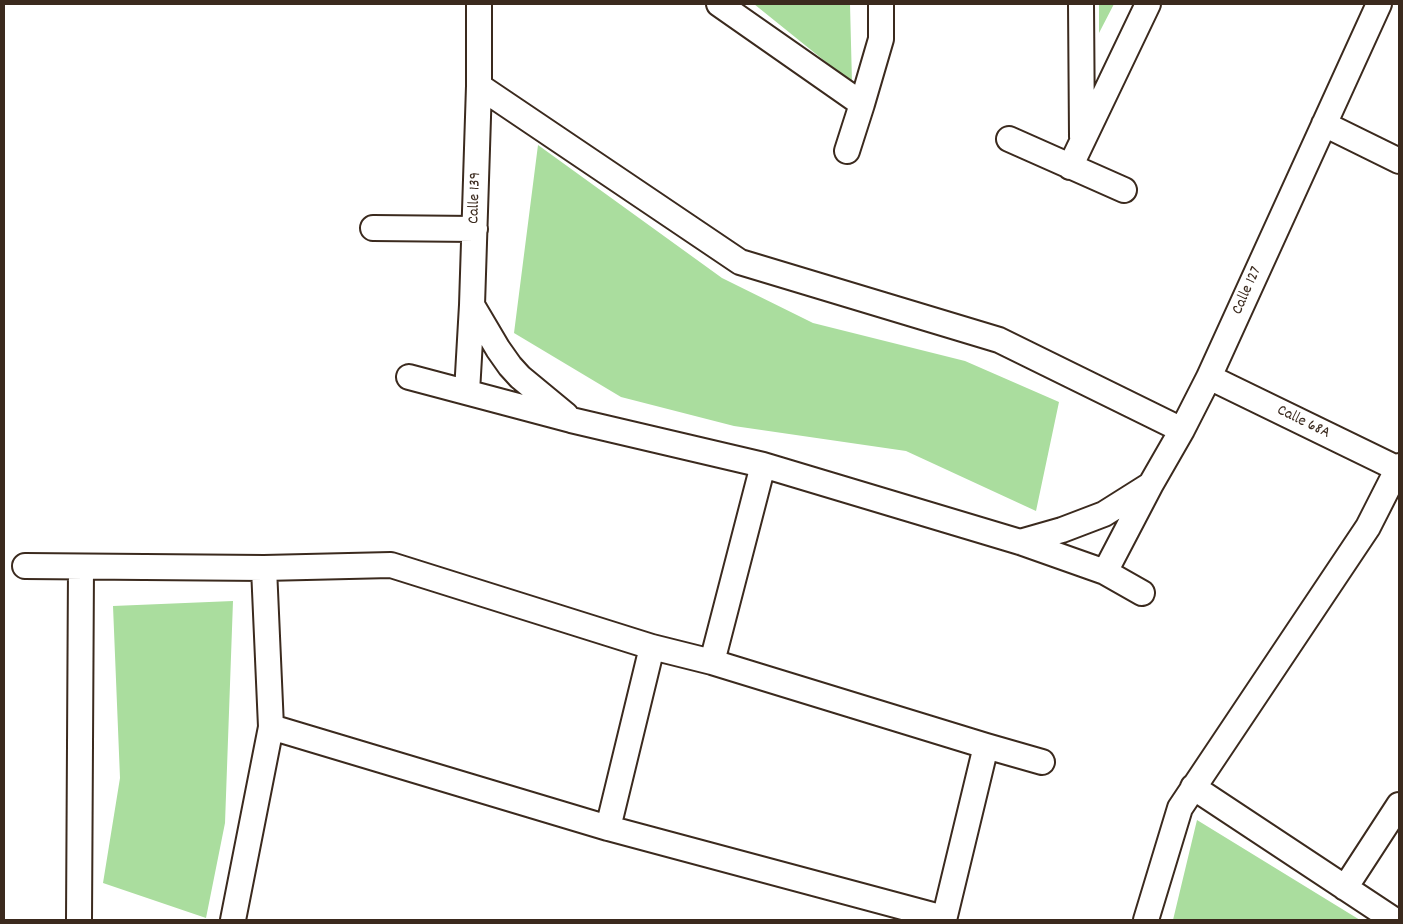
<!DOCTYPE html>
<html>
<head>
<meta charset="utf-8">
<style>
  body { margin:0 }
  #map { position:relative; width:1403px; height:924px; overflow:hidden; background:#fff; font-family:Dekko,sans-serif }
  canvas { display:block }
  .frame { position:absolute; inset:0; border:5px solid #3b2a1e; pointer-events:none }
</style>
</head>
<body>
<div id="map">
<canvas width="1403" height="924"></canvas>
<div class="frame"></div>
</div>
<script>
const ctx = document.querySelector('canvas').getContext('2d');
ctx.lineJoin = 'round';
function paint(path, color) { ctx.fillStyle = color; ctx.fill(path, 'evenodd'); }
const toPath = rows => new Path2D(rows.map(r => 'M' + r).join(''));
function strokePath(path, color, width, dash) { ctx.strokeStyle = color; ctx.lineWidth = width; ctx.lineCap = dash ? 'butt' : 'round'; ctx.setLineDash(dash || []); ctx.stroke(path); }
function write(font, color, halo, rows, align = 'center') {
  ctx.font = font + ' Dekko,sans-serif'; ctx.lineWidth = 5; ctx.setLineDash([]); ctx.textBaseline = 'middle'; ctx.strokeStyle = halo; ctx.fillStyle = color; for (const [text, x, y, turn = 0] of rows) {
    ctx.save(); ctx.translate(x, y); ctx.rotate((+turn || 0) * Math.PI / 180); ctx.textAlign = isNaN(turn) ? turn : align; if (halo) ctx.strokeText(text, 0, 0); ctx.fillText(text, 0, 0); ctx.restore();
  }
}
paint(toPath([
  [754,4,850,4,852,83],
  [1099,4,1114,4,1099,33],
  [538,145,722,278,813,323,965,361,1059,402,1036,511,906,451,734,426,621,397,514,333],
  [233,601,225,823,206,918,103,883,120,778,113,606],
  [1197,820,1360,920,1173,920]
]), '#aadd9e');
const minor = toPath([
  [719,4,862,104,881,39,881,4],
  [1081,4,1082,137],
  [479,86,740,262,999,340,1182,430],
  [1324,124,1399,161],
  [1009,139,1124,190],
  [847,151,862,104],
  [1070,167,1148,4],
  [373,228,475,229],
  [472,305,498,349,510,366,520,377,566,415],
  [409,377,571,420,763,465,1020,542,1105,572,1142,593],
  [1209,377,1398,469],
  [467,392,472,305,479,86,479,4],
  [1020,542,1062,530,1104,514,1150,485],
  [25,566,264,568,391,565,652,647,712,662,986,746,1042,762],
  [1105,572,1151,484,1182,430,1209,377,1379,4],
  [712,662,763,465],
  [271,727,608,828,944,918],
  [1193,787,1394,920],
  [608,828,652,647],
  [1345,888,1399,805],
  [79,920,81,568],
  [233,920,271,727,264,568],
  [944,920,986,746],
  [1146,920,1180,808,1368,527,1399,466]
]);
strokePath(minor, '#3b2a1e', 28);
strokePath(minor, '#fff', 24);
write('16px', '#3b2a1e', '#fff', [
  ["Calle 139",476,198,-88],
  ["Calle 127",1248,291,-66],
  ["Calle 68A",1303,423,26]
]);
</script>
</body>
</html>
